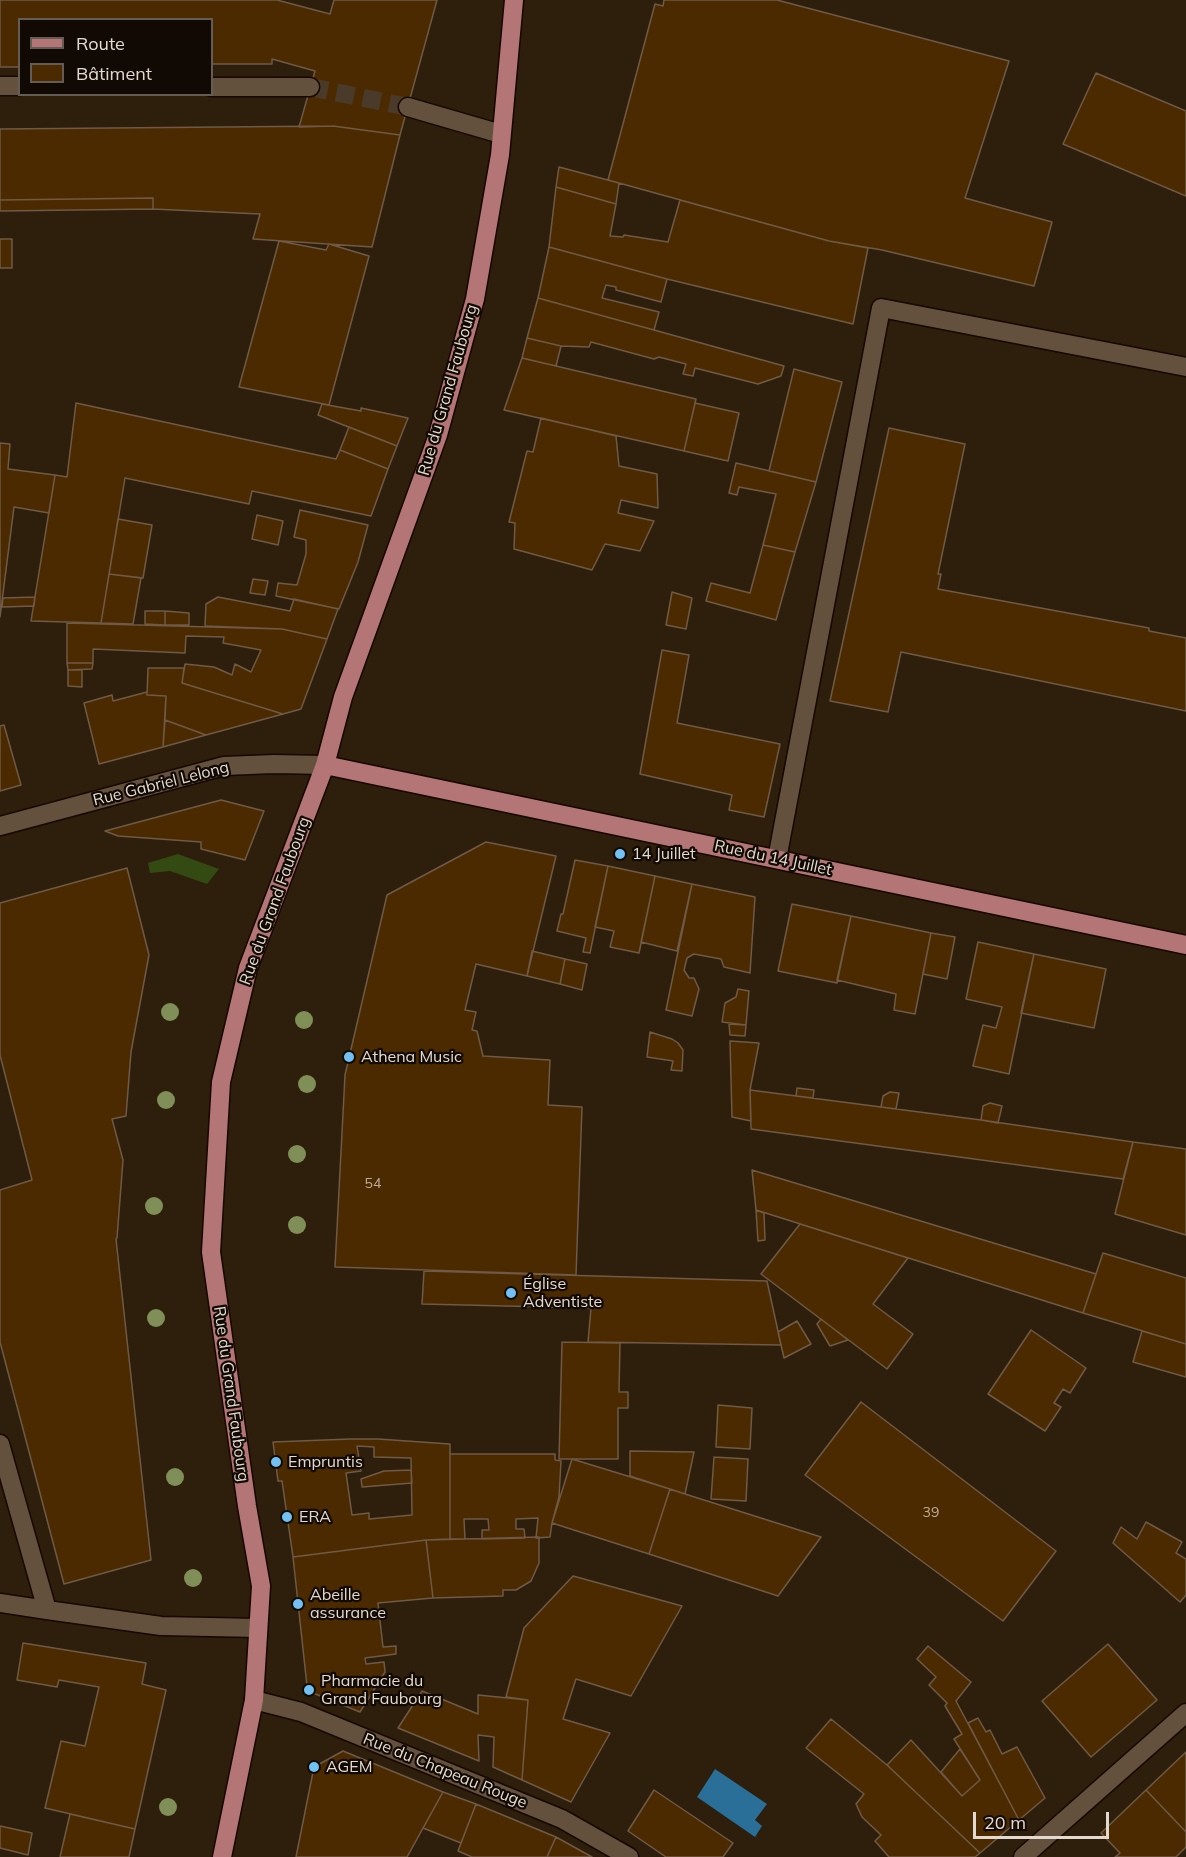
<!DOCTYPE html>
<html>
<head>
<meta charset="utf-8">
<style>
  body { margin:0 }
  #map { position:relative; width:1186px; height:1857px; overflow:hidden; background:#2e1e0c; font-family:Mulish,sans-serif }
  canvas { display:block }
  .legend { position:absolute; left:18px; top:18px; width:195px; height:78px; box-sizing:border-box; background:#110a04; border:2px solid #655d55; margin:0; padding:8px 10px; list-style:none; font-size:18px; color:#e4d9ce }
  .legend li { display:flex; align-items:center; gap:12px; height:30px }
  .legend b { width:30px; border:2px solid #655d55 }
  .scale { position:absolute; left:973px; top:1812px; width:136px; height:27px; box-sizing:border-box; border:3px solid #e4d9ce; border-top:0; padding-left:8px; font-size:18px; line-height:21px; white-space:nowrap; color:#e4d9ce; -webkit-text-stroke:4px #110a04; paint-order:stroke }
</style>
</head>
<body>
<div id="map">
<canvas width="1186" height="1857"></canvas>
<ul class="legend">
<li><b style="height:8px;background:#b37575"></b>Route</li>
<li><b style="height:16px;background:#4c2a00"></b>Bâtiment</li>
</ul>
<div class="scale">20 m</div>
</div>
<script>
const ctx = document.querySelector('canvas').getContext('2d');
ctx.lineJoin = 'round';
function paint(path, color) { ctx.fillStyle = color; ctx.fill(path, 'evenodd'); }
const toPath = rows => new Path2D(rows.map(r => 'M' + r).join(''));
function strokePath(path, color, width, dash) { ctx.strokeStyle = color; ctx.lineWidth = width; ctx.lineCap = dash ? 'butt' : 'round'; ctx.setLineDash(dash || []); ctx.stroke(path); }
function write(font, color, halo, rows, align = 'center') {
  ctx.font = font + ' Mulish,sans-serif'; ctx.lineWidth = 4.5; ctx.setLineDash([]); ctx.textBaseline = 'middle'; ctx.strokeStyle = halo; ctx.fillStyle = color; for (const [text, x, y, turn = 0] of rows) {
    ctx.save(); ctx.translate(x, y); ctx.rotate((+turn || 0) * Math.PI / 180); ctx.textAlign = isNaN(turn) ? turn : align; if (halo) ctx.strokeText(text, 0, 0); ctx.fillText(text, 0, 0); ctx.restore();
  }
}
paint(toPath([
  [178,854,219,869,207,884,170,871,150,873,148,863]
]), '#334b13');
paint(toPath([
  [715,1769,767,1804,755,1820,762,1826,755,1837,697,1797]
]), '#2a6f97');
const building = toPath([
  [0,0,277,0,330,14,334,0,437,0,400,135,333,126,299,127,315,71,272,59,272,64,212,64,212,20,20,20,20,67,0,67,0,0],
  [664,0,777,0,1009,61,965,198,1052,222,1034,286,882,250,829,241,608,180,655,4,663,6,664,0],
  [1096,73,1186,111,1186,196,1063,144,1096,73],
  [333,126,400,135,372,247,253,239,260,214,153,209,153,198,0,200,0,129,333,126],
  [559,167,619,183,616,204,556,187,559,167],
  [556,187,616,204,610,236,623,237,624,235,668,242,680,200,829,241,868,248,853,324,667,279,549,247,556,187],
  [153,198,153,209,0,211,0,200,153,198],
  [0,239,12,239,12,268,0,268,0,239],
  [279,241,326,250,329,244,369,256,329,405,239,387,279,241],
  [549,247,667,279,661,302,616,290,616,287,606,285,602,298,659,312,654,330,538,298,549,247],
  [538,298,654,330,784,366,781,376,758,384,695,368,693,376,683,374,686,364,659,357,654,359,591,342,589,347,561,346,527,338,538,298],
  [527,338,561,346,556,366,522,358,527,338],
  [522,358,696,399,684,451,504,410,522,358],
  [794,369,842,382,816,482,769,471,794,369],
  [76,403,336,459,340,450,388,469,371,516,252,491,249,504,125,478,101,623,31,621,55,475,67,477,76,403],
  [695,403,739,413,728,461,684,451,695,403],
  [322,404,361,411,361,408,408,418,397,446,318,415,322,404],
  [541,418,616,436,619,466,657,474,658,508,621,500,618,513,654,521,640,551,605,544,592,570,514,549,515,523,509,522,527,451,533,452,541,418],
  [349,427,397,446,388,469,340,450,349,427],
  [889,428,965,444,938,574,941,574,938,589,1149,628,1149,631,1186,638,1186,711,901,652,888,712,830,701,889,428],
  [0,443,10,444,8,469,55,475,49,513,14,507,0,617,0,443],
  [736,463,816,482,795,552,763,545,776,494,739,487,737,495,729,493,736,463],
  [300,510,368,525,358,562,339,609,276,596,278,583,297,585,306,554,306,540,294,537,300,510],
  [257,515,283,521,278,545,252,539,257,515],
  [118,519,152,525,143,578,109,574,118,519],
  [763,545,795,552,776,620,706,601,711,583,750,593,763,545],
  [109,574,141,578,133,624,101,623,109,574],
  [253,579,268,581,265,595,250,593,253,579],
  [672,592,692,598,686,629,666,625,672,592],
  [35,597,34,606,2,607,3,598,35,597],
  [218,597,290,611,294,599,338,609,327,639,282,629,205,626,206,604,218,597],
  [145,611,165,611,165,625,145,624,145,611],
  [165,611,189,613,189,625,165,625,165,611],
  [67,623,282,629,327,639,301,709,283,714,182,683,185,664,214,667,232,675,235,664,251,672,261,650,223,643,224,637,186,636,185,653,93,649,93,663,67,663,67,623],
  [662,650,689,655,677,723,780,744,764,817,729,810,732,795,640,774,662,650],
  [67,663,93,663,92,669,68,670,67,663],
  [148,668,184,668,182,683,283,714,206,735,165,720,166,696,147,695,148,668],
  [68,670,82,670,82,687,68,686,68,670],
  [147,692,147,695,166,696,163,747,99,764,84,703,112,695,113,701,147,692],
  [165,720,206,735,163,747,165,720],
  [4,725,21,785,0,791,0,726,4,725],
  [221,800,264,811,245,860,201,849,201,842,118,836,105,831,221,800],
  [486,842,556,856,527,976,476,964,465,1010,476,1012,472,1030,477,1031,483,1056,550,1060,548,1105,582,1107,576,1275,335,1267,345,1075,387,895,486,842],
  [575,860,608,866,590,953,583,952,586,938,557,931,561,914,563,914,575,860],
  [608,866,655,876,639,953,610,947,614,931,595,927,608,866],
  [127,868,149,955,131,1052,126,1116,112,1119,123,1160,117,1238,116,1239,151,1560,64,1584,0,1342,0,1190,32,1180,0,1055,0,903,127,868],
  [655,876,692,884,677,951,641,942,655,876],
  [692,884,755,897,750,973,724,967,721,959,694,954,687,958,684,970,689,978,694,978,699,989,692,1016,666,1010,692,884],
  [792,904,851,916,837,983,778,971,792,904],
  [851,916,931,933,915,1014,894,1010,896,994,837,980,851,916],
  [931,933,955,937,947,979,923,974,931,933],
  [978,942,1034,954,1009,1074,973,1066,983,1025,996,1028,1002,1007,966,999,978,942],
  [532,951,565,959,560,984,527,976,532,951],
  [1034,954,1106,969,1094,1028,1021,1013,1034,954],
  [565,959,587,964,582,990,560,984,565,959],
  [738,989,749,991,746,1025,722,1022,725,1003,736,997,738,989],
  [729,1024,746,1025,745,1036,730,1035,729,1024],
  [650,1032,672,1039,678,1043,683,1050,682,1071,671,1070,673,1061,647,1057,650,1032],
  [730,1041,759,1043,750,1090,751,1121,732,1117,730,1041],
  [797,1088,814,1090,813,1098,796,1096,797,1088],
  [750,1090,981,1120,1133,1142,1123,1179,751,1129,750,1090],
  [890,1092,899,1093,896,1109,881,1107,883,1096,890,1092],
  [990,1103,1002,1106,998,1123,981,1120,983,1106,990,1103],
  [1133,1142,1186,1149,1186,1235,1115,1214,1133,1142],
  [752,1170,1096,1274,1083,1313,756,1210,752,1170],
  [756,1210,764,1213,765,1240,758,1241,756,1210],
  [800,1224,908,1258,873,1304,913,1334,887,1369,761,1274,800,1224],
  [1103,1253,1186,1278,1186,1344,1083,1313,1103,1253],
  [424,1271,767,1281,781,1345,588,1342,591,1308,422,1304,424,1271],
  [821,1319,848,1340,830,1346,817,1324,821,1319],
  [797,1321,811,1344,784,1358,778,1332,797,1321],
  [1031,1330,1086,1368,1070,1393,1063,1389,1054,1403,1061,1407,1045,1431,988,1394,1031,1330],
  [1142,1331,1186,1344,1186,1377,1133,1362,1142,1331],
  [562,1342,620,1343,619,1392,628,1392,628,1408,618,1408,618,1459,559,1459,562,1342],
  [861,1402,1056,1551,1003,1621,805,1475,861,1402],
  [718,1405,752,1408,750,1449,716,1447,718,1405],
  [350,1439,378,1439,450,1444,450,1539,426,1540,293,1557,282,1481,278,1481,273,1442,350,1439],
  [357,1446,374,1447,374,1457,411,1458,412,1515,369,1519,369,1513,352,1515,346,1473,361,1471,357,1446],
  [630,1451,694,1452,685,1494,630,1476,630,1451],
  [450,1454,555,1454,555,1460,561,1461,559,1497,552,1523,550,1537,536,1538,538,1518,516,1519,516,1529,524,1529,525,1538,482,1539,482,1530,489,1530,488,1519,464,1519,465,1539,450,1539,450,1454],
  [714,1457,748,1459,746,1501,711,1499,714,1457],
  [572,1459,670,1489,649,1554,552,1523,572,1459],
  [411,1470,412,1483,362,1487,361,1479,384,1471,411,1470],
  [670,1489,685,1494,821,1537,778,1596,649,1554,670,1489],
  [1146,1522,1182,1542,1176,1553,1186,1559,1186,1595,1180,1602,1113,1543,1121,1527,1137,1539,1146,1522],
  [539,1537,539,1563,531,1581,516,1590,503,1590,503,1596,433,1598,426,1540,539,1537],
  [426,1540,433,1598,378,1603,383,1647,396,1646,396,1654,365,1658,366,1664,384,1662,385,1672,360,1712,313,1693,307,1686,293,1557,426,1540],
  [573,1576,682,1606,631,1696,576,1679,563,1719,610,1733,571,1802,522,1780,528,1700,506,1697,524,1628,573,1576],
  [23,1643,146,1663,142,1684,166,1690,135,1829,45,1808,61,1741,85,1746,99,1687,59,1680,57,1687,17,1680,23,1643],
  [1108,1644,1157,1700,1091,1757,1042,1701,1108,1644],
  [928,1646,971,1682,956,1701,1019,1820,980,1853,887,1765,911,1740,962,1796,980,1780,954,1739,962,1734,945,1706,947,1703,929,1685,936,1677,917,1659,928,1646],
  [422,1691,478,1714,478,1695,528,1700,522,1780,493,1767,494,1737,478,1735,479,1761,398,1728,422,1691],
  [978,1718,986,1732,990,1730,1002,1754,1017,1747,1045,1798,1019,1820,968,1723,978,1718],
  [831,1719,887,1765,980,1853,975,1857,889,1857,875,1841,881,1835,862,1817,856,1804,864,1794,806,1748,831,1719],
  [960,1749,980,1780,962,1796,941,1772,960,1749],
  [343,1751,443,1792,407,1857,296,1857,314,1767,343,1751],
  [1186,1752,1186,1832,1146,1790,1186,1752],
  [654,1790,733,1843,723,1857,666,1857,628,1831,654,1790],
  [1146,1790,1186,1832,1186,1847,1176,1857,1115,1857,1120,1853,1101,1833,1146,1790],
  [443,1792,476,1804,461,1843,423,1828,443,1792],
  [476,1804,556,1837,547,1857,472,1857,458,1851,476,1804],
  [70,1814,135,1829,129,1857,60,1857,70,1814],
  [0,1826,32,1833,28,1855,0,1848,0,1826],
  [556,1837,592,1857,547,1857,556,1837]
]);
paint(building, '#4c2a00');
strokePath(building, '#6e5a47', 1.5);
strokePath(toPath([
  [310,87,408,107]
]), '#493a29', 18, [18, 9]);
const minor = toPath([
  [0,86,20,86],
  [212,87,310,87],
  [408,107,501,134],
  [0,826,224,766,274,764,325,765],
  [777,859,881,308,1186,367],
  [0,1444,47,1610,161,1626,258,1628],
  [0,1603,47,1610],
  [254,1700,301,1712,562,1819,629,1857],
  [1023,1857,1186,1713]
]);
const major = toPath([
  [325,765,1186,945],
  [222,1857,254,1700,261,1586,247,1506,211,1252,221,1082,248,968,325,765,343,697,438,435,475,299,500,155,514,0]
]);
strokePath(minor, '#160700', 21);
strokePath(major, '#160700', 21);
strokePath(minor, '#63503d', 18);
strokePath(major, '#b37575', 18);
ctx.fillStyle = '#7f8f57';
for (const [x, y] of [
  [170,1012],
  [304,1020],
  [307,1084],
  [166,1100],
  [297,1154],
  [154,1206],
  [297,1225],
  [156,1318],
  [175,1477],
  [193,1578],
  [168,1807]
]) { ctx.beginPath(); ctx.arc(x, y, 9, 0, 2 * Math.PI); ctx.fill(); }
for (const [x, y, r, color] of [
  [620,854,6,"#72c1f5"],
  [349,1057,6,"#72c1f5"],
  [511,1293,6,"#72c1f5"],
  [276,1462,6,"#72c1f5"],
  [287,1517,6,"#72c1f5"],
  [298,1604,6,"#72c1f5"],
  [309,1690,6,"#72c1f5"],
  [314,1767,6,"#72c1f5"]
]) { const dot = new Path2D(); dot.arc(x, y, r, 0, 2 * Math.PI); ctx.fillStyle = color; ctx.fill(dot); strokePath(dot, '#110a04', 2); }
write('14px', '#bead9a', null, [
  ["54",373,1184],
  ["39",931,1513]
]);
write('16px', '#e4d9ce', '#110a04', [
  ["Rue du Grand Faubourg",448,390,-74],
  ["Rue Gabriel Lelong",161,784,-14],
  ["Rue du 14 Juillet",773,858,12],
  ["Rue du Grand Faubourg",275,901,-70],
  ["Rue du Grand Faubourg",231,1394,82],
  ["Rue du Chapeau Rouge",445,1771,22]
]);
write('16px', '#e4d9ce', '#110a04', [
  ["14 Juillet",632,854],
  ["Athena Music",361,1057],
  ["Église",523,1284],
  ["Adventiste",523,1302],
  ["Empruntis",288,1462],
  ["ERA",299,1517],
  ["Abeille",310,1595],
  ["assurance",310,1613],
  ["Pharmacie du",321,1681],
  ["Grand Faubourg",321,1699],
  ["AGEM",326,1767]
], 'left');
</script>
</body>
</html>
